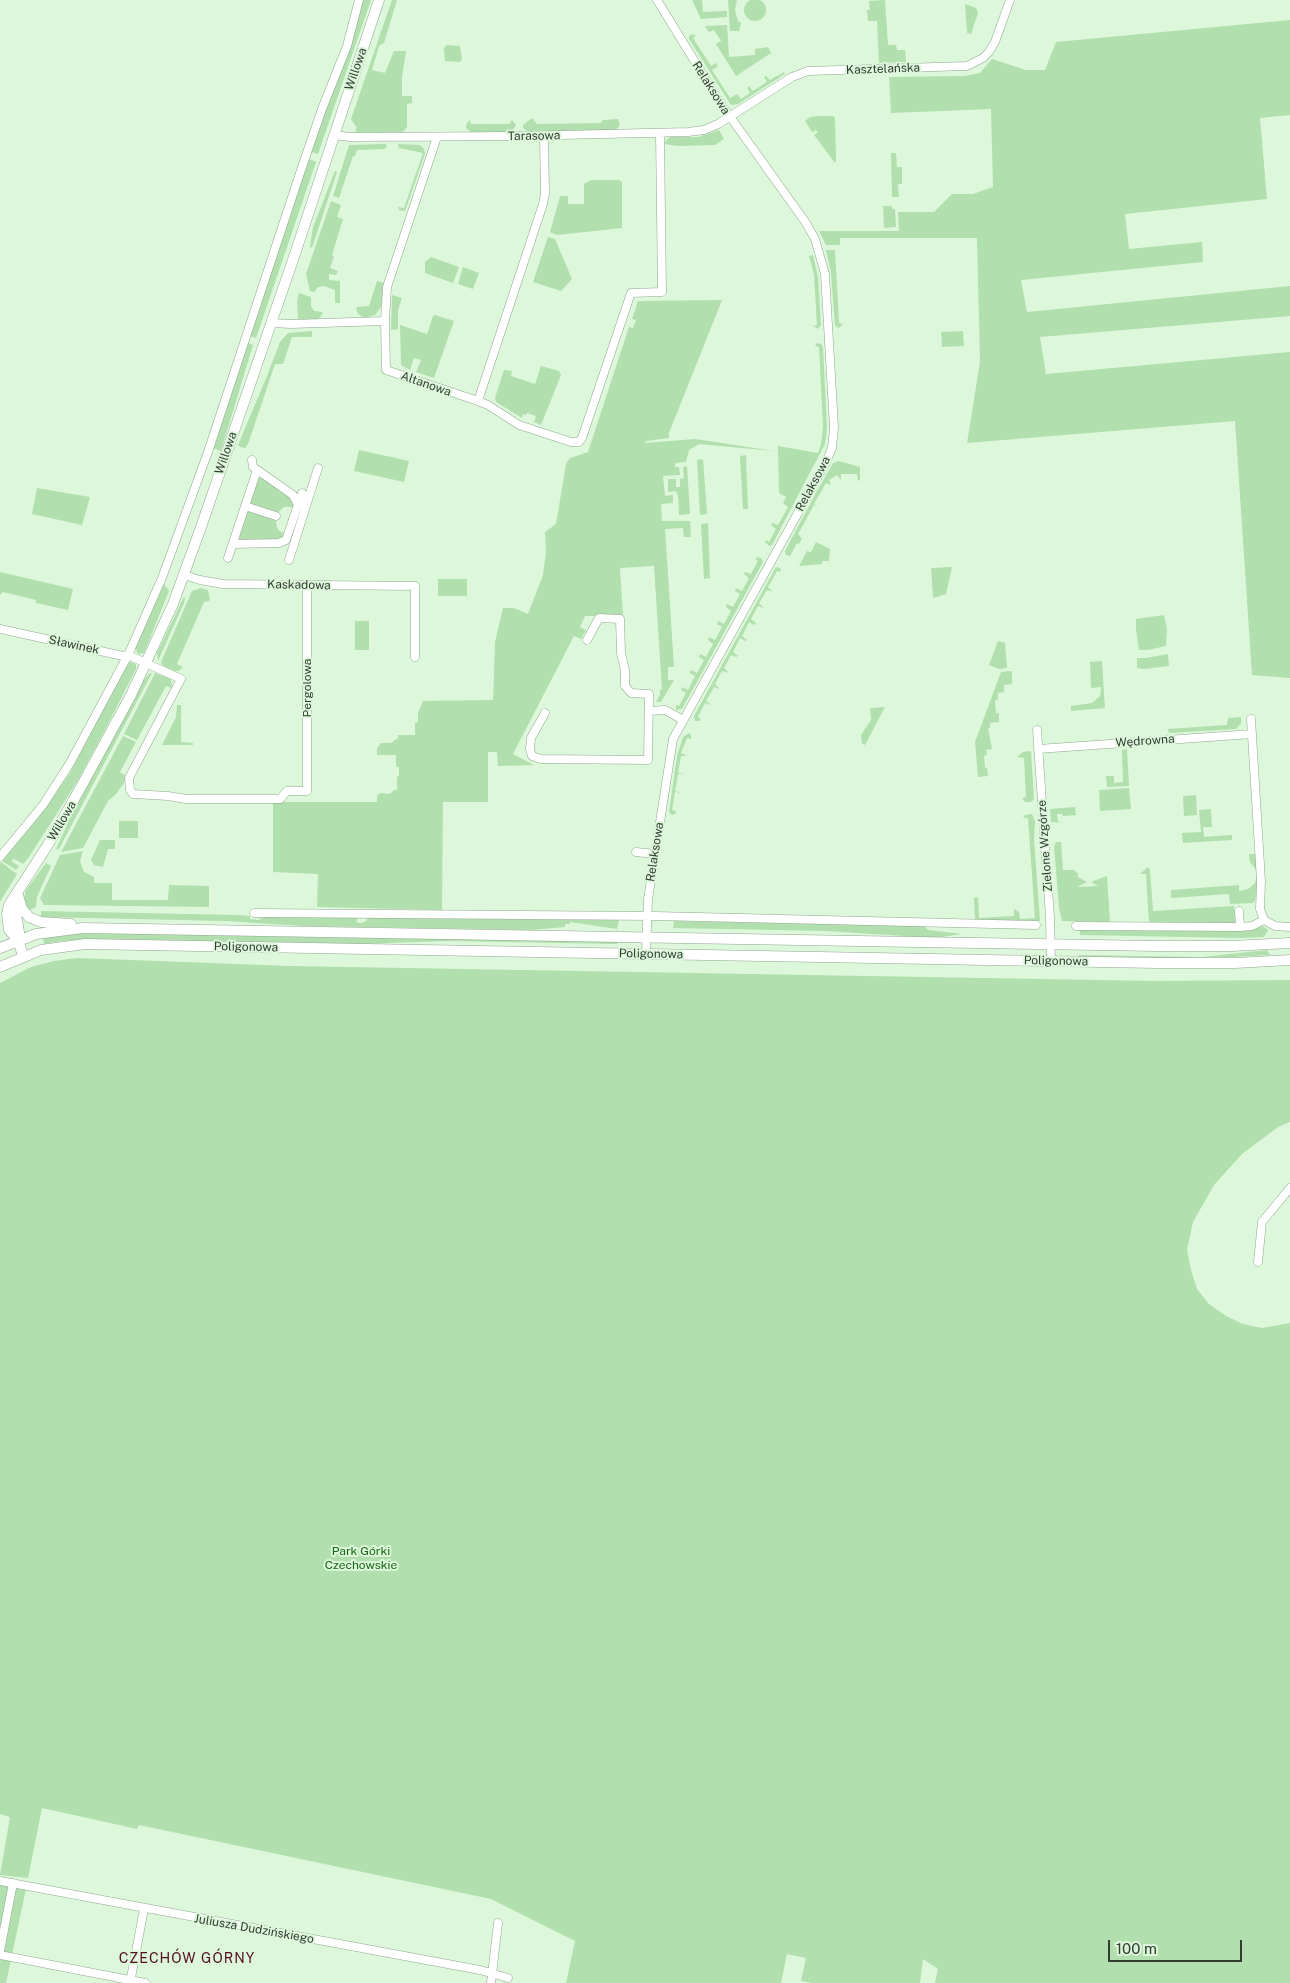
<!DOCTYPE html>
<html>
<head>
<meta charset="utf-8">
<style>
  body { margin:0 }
  #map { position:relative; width:1290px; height:1983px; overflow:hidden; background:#ddf7db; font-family:"Public Sans",sans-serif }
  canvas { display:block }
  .scale { position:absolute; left:1108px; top:1940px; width:134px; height:22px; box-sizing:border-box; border:2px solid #323c31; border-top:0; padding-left:6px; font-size:15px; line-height:18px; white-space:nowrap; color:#323c31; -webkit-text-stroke:4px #ddf7db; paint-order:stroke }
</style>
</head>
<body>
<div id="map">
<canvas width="1290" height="1983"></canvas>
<div class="scale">100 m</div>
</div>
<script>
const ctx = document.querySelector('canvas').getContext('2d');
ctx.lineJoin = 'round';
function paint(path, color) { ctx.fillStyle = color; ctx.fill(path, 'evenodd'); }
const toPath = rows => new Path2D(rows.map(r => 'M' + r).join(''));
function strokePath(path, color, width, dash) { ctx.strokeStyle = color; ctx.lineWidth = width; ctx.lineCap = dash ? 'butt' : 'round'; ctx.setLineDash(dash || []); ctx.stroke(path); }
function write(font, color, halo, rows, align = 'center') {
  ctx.font = font + ' "Public Sans",sans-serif'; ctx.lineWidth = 4; ctx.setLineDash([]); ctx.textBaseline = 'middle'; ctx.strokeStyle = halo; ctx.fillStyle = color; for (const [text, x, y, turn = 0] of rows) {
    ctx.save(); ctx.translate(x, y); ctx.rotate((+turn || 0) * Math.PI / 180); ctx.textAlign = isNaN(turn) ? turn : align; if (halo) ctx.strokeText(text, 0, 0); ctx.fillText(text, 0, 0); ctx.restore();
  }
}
paint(toPath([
  '744 10a11 11 0 1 1 22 0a11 11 0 1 1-22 0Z',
  [362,0,371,0,318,154,311,152,333,90,347,56],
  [392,0,397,0,384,43,379,46,372,70,385,73,394,51,406,51,402,77,402,96,412,96,412,103,407,104,407,127,403,132,357,132,355,131,357,128,351,119],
  [692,0,702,0,703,12,727,11,727,17,701,19],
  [728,0,737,0,735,10,738,21,741,23,739,31,730,31],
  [885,0,888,45,896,45,897,50,905,50,906,62,879,63,877,21,868,21,867,10,870,10,869,1],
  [965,4,976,8,978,13,971,34,967,33],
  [1290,20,1290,115,1260,118,1267,199,1125,214,1129,249,1202,242,1203,262,1021,280,1027,312,1290,286,1290,316,1040,337,1046,374,1290,352,1290,678,1252,675,1235,421,967,443,980,362,977,238,840,238,840,245,826,245,819,231,899,231,898,212,934,212,952,194,973,194,993,187,991,109,891,113,889,77,965,76,980,73,992,59,1026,70,1045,70,1056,42],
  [727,25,729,57,755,55,755,49,768,47,771,53,736,76,716,44,721,41,714,30,709,32,705,26],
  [692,34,696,36,693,38,711,66,716,63,718,66,712,70,730,98,737,94,741,99,750,93,747,88,749,86,753,91,767,82,764,77,766,76,770,80,784,72,785,74,738,104,731,105,689,39,689,36],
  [447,45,460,46,462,59,460,62,445,61,444,48],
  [818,116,833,116,835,118,836,161,835,163,814,135,818,132,816,130,812,132,805,121,810,117],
  [532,118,537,124,601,123,603,120,618,119,620,125,616,130,529,132,523,128,523,125],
  [470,120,471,124,509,124,512,120,516,125,512,132,471,132,466,128,467,123],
  [719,130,724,139,715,145,677,146,665,144,666,140,670,137,698,137],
  [386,144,387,147,384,149,357,150,355,156,353,156,339,198,333,196,349,145],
  [398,144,420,145,424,149,425,154,405,211,399,210,398,207,404,208,423,153,399,148],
  [891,153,896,153,897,167,902,167,902,184,898,184,899,197,892,197],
  [309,159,316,162,256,338,250,336],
  [335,171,337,172,312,248,310,247,313,227],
  [591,180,619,180,622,182,622,228,557,235,550,232,560,196,568,196,568,204,584,204,584,184],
  [331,201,341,205,337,217,343,219,332,255,334,256,330,268,338,271,336,275,329,274,329,280,340,281,340,303,335,303,335,290,324,286,318,287,314,292,310,291,306,274],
  [883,206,892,206,892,209,895,209,896,227,884,228],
  [548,237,555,239,572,279,561,291,533,282],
  [826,250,835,250,839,323,843,324,839,328,835,326,831,273],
  [813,255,818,277,821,325,818,329,813,326,817,325,814,275,809,256],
  [431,257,459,267,453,283,425,273,425,262],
  [463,267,479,273,473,289,458,284],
  [377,281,384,283,381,307,375,315,365,318,358,314,356,308,357,307,369,306],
  [299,293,311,297,311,306,314,311,323,312,321,316,318,319,298,319,297,301],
  [392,295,402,298,398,310,398,329,391,330],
  [722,300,669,433,669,438,646,441,645,443,695,439,774,451,699,444,689,450,686,462,675,463,675,467,679,467,680,475,663,476,665,496,673,495,673,503,661,504,662,521,690,521,691,537,684,537,683,528,665,529,674,667,668,667,668,680,674,680,661,702,656,702,660,695,660,690,662,689,654,566,620,568,623,616,585,616,580,627,586,630,581,639,574,636,513,754,534,765,498,766,497,752,488,752,488,802,443,802,442,910,317,907,318,874,273,872,273,802,377,802,377,796,380,793,390,794,394,790,397,790,397,777,399,776,399,767,396,767,396,755,377,755,377,748,381,743,391,743,398,738,398,735,415,735,415,723,418,722,418,713,423,701,493,700,495,642,503,608,514,608,528,614,543,575,546,552,545,532,556,524,566,464,570,458,588,452,629,327,633,328,636,320,632,319,638,301],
  [435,315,454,321,434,378,416,372,421,360,414,358,410,370,401,365,400,325,427,334,433,316],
  [312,331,312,337,292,337,283,364,275,364,248,444,245,448,240,447,238,445,267,376,280,342,288,333],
  [963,331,964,346,942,347,941,332],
  [248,343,253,345,221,451,213,448],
  [817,343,821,344,823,347,827,428,825,444,772,545,769,546,765,542,766,540,769,542,776,529,771,525,772,523,778,525,788,507,783,503,786,497,779,493,778,446,818,453,821,444,823,427,819,347,815,346],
  [541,366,559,371,561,375,541,425,534,422,536,416,527,413,526,415,523,414,522,418,496,402,495,398,504,370,512,371,511,376,535,384],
  [359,450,409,461,404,482,354,471],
  [746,455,748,509,743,509,740,456],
  [703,459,707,514,700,515,697,460],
  [839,461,860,467,860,480,858,481,857,474,841,474,841,480,837,475,829,480,831,485,826,483,814,504,819,508,814,505,798,534,802,539,799,544,797,543,790,556,786,555,785,551,817,491,833,463],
  [687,466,690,514,679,515,678,496,676,491,668,492,668,479,676,479,676,487,680,487,680,479,684,478,683,467],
  [262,477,292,498,294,507,284,507,277,513,249,504,258,478],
  [37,488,90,497,82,525,32,514],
  [247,510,275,519,278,530,285,534,284,537,281,540,240,540,239,537],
  [708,523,710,578,704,579,701,524],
  [816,542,830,549,829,561,822,561,822,564,799,566,807,551,811,552],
  [758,557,762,559,763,562,682,709,676,710,676,705,679,706,686,693,681,690,682,687,688,690,695,676,690,673,691,670,697,673,704,660,699,657,700,654,706,657,713,644,708,640,709,637,715,640,722,627,717,624,718,621,724,624,731,611,726,607,727,604,733,607,740,594,735,591,736,588,742,591,749,578,744,574,745,572,751,574,758,561,755,559],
  [776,567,780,568,781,572,777,571,768,587,773,592,767,590,759,603,764,608,758,606,751,619,756,623,754,625,749,622,742,636,747,640,745,641,740,638,733,652,738,656,736,657,731,655,724,668,729,673,722,671,715,684,720,689,714,687,706,701,712,705,705,703,698,717,701,719,699,721,695,721,694,716],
  [952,567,946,594,933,598,931,568],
  [0,572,73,589,68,610,36,603,36,600,3,592,0,595],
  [438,579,467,579,467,596,438,596],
  [164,584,169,591,144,653,138,654,135,648],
  [201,588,208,590,210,599,209,601,204,602,177,664,183,667,179,671,174,671,162,665,161,662,192,591],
  [184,597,185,599,184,603,158,661,157,653],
  [1164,615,1167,629,1166,646,1148,650,1139,650,1136,629,1136,619],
  [355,621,369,621,369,650,355,650],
  [998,641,1005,643,1007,668,999,669,989,665],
  [1168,654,1169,666,1144,669,1137,668,1137,658,1146,658],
  [1102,661,1105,708,1071,711,1071,706,1092,703,1100,696,1101,687,1091,688,1090,662],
  [130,662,136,664,136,669,106,728,77,782,29,857,23,864,14,859,11,861,19,866,16,870,2,861,38,818,70,773,115,685],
  [1012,671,1012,684,1004,685,1004,692,998,693,998,700,995,700,996,713,999,713,999,722,990,723,990,728,988,728,992,749,986,750,987,755,984,756,985,768,987,768,988,776,978,777,975,742,1001,672],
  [152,673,59,849,56,849,72,814,144,680,149,674],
  [155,673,171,679,172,688,166,686,137,740,124,734],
  [177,705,181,705,181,742,193,743,193,745,162,745,176,717],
  [885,707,865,745,862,744,861,735,871,720,870,708],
  [1241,717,1241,723,1236,729,1170,733,1168,731,1168,729,1227,725,1228,718],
  [689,733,691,735,691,739,687,738,681,753,687,756,681,756,678,773,685,774,678,774,675,791,682,793,675,792,672,810,676,811,675,814,672,815,669,812,677,756,683,737],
  [123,736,136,742,120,772,126,776,124,783,116,794,108,801,83,848,61,852],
  [1127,749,1129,786,1107,787,1106,776,1114,776,1114,783,1123,782,1122,753,1122,750],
  [1031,751,1034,799,1031,802,1025,802,1022,798,1026,797,1024,758,1017,757,1023,752],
  [1129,788,1131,809,1100,811,1099,790],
  [1196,795,1197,815,1184,816,1183,796],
  [1075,807,1076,815,1063,816,1062,814,1057,814,1058,822,1064,823,1051,822,1050,809],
  [1211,809,1212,827,1203,827,1204,837,1232,835,1232,840,1183,843,1182,833,1201,832,1199,810],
  [1032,814,1035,821,1034,839,1040,921,975,920,974,898,978,897,979,918,1014,916,1014,909,1019,912,1020,919,1035,918,1028,818,1023,818,1025,815],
  [119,821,138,821,138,838,119,838],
  [100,840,115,840,115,849,108,849,103,867,94,865,91,860],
  [1056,842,1061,842,1063,870,1075,870,1076,873,1078,872,1078,877,1087,882,1077,887,1098,886,1091,882,1107,876,1110,922,1062,921,1059,908,1054,846],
  [83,851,80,861,84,872,94,877,94,883,112,883,112,900,168,900,169,885,209,886,209,907,44,905,40,898,60,855],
  [1249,854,1256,854,1258,873,1257,888,1255,901,1253,903,1230,904,1229,894,1171,898,1171,890,1239,885,1239,891,1248,889,1255,883,1257,875,1256,870,1250,862],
  [1,862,17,874,0,902,0,864],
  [46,863,51,866,37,897,36,907,28,911,24,899,26,890],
  [1148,867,1150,870,1153,911,1234,906,1236,923,1149,923,1146,874,1140,874],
  [41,911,237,915,250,916,250,919,258,920,266,916,358,918,356,922,360,923,365,922,368,918,618,920,619,921,617,929,570,922,570,924,565,924,565,927,532,930,303,926,226,921,41,917],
  [674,921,924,926,928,930,962,934,935,938,826,931,673,928],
  [1263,926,1268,930,1264,937,1240,938,1080,935,1080,930,1241,931,1250,931],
  [80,933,558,941,618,942,617,944,449,941,359,944,96,939,61,941,44,944,43,938],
  [1267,950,1270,955,1234,957,1170,958,1079,957,1079,955,1202,957],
  [77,958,290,966,1156,981,1290,980,1290,1122,1278,1127,1242,1154,1214,1185,1193,1222,1187,1250,1191,1270,1197,1289,1209,1304,1226,1316,1243,1324,1262,1328,1290,1323,1290,1983,935,1983,938,1969,923,1959,920,1983,813,1983,801,1981,806,1958,787,1954,781,1983,566,1983,575,1941,491,1899,139,1825,137,1829,42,1808,28,1878,0,1875,10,1817,0,1814,0,983,31,967,54,961],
  [0,1884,26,1889,6,1983,0,1983]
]), '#b1dfad');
const street = toPath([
  [334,135,350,137,519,136,688,132,704,130,718,124,792,77,808,71,967,66,983,58,989,52,995,42,1010,0],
  [437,137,387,287,385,321,386,370,478,401,488,405,519,425,571,442,579,442,582,438,631,293,662,292,660,133],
  [271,323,291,324,385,321],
  [478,401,543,204,545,194,544,136],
  [252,460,253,467,293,495,298,505],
  [245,506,276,516],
  [233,544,279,543,286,540,302,493],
  [228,558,257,470],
  [289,560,318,468],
  [184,575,200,580,223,584,415,586,415,657],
  [0,629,123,656,128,655,181,679,129,778,130,790,133,794,168,796,186,799,280,799,287,791,307,791,307,586],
  [649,711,665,710,683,720],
  [545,713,531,738,530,749,532,756,541,759,648,760,649,694,631,693,625,686,625,670,621,653,620,619,599,618,587,640],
  [1251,719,1261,881,1260,909,1264,920],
  [1037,730,1050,917,1051,961],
  [1038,749,1252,734],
  [636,852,655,854],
  [0,857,43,805,70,763,128,655,162,578,208,452,301,170,322,109,347,46,359,0],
  [1239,911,1240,927],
  [254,913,655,916,1036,925],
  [1264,920,1275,926,1290,927],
  [1076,926,1240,927,1252,926,1264,920],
  [646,954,648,899,673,739,825,464,832,448,834,427,825,274,815,239,806,223,721,104,657,0],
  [1258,1262,1262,1222,1290,1188],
  [0,1881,480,1970,508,1978],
  [0,1951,13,1883],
  [0,1955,145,1983],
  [130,1983,144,1909],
  [491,1983,498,1923]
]);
const secondary = toPath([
  [18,895,22,909,29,917,41,922,71,924],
  [17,902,16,914,19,932,18,940],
  [0,948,36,934,83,928,1156,946,1232,946,1290,943],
  [23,956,18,940,9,930,7,914,9,905,49,843,81,787,131,695,173,604,200,530,296,251,379,0],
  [0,967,41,950,85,944,1156,963,1235,963,1290,960]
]);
strokePath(street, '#8fa78d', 9);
strokePath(secondary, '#8fa78d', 11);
strokePath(street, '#fff', 8);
strokePath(secondary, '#fff', 10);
write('12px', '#323c31', '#ddf7db', [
  ["Willowa",356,69,-71],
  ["Kasztelańska",883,69,-2],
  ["Relaksowa",711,88,58],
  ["Tarasowa",534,136,-1],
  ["Altanowa",426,384,19],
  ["Willowa",226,453,-71],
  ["Relaksowa",813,484,-62],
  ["Kaskadowa",299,585,1],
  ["Sławinek",74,645,12],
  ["Pergolowa",307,688,-90],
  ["Wędrowna",1145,741,-4],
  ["Willowa",62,821,-59],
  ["Zielone Wzgórze",1045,846,-94],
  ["Relaksowa",655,852,-81],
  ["Poligonowa",246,947,1],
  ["Poligonowa",651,954,1],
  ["Poligonowa",1056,961,1],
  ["Juliusza Dudzińskiego",254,1929,10]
]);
write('12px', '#146612', '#ddf7db', [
  ["Park Górki",361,1551],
  ["Czechowskie",361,1565]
]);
ctx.letterSpacing = '1px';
write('14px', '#530e1f', '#ddf7db', [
  ["CZECHÓW GÓRNY",187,1959]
]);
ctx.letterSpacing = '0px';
</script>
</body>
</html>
